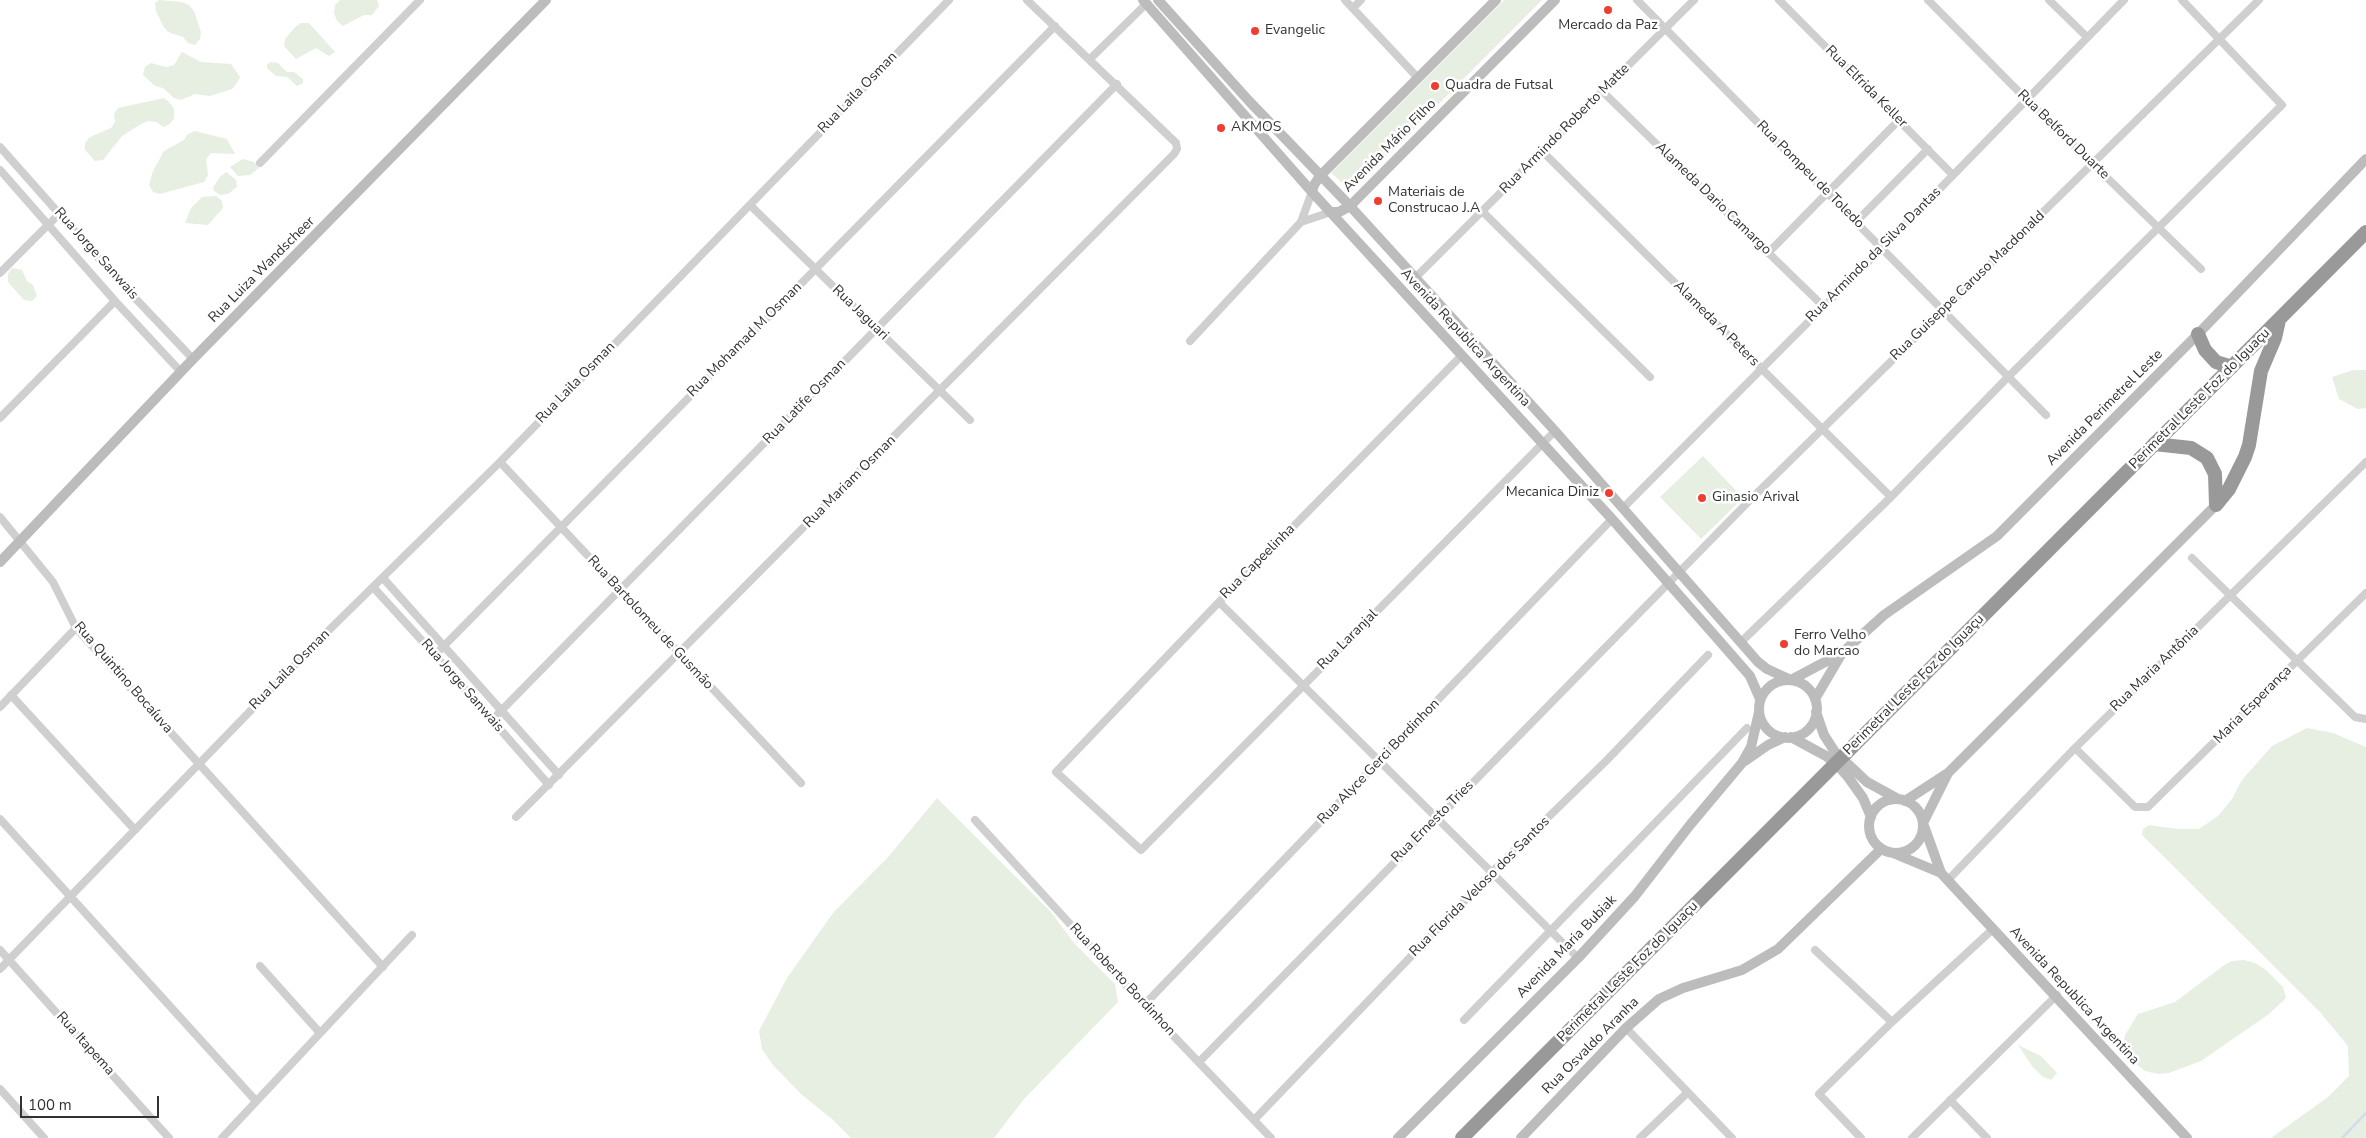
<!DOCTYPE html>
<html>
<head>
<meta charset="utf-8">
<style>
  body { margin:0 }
  #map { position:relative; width:2366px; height:1138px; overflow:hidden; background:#fff; font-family:"Nunito Sans",sans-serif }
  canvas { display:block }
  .scale { position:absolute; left:20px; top:1096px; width:139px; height:22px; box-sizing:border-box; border:2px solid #323232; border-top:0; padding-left:6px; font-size:15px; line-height:18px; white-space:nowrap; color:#323232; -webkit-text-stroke:4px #fff; paint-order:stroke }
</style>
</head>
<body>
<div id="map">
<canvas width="2366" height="1138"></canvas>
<div class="scale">100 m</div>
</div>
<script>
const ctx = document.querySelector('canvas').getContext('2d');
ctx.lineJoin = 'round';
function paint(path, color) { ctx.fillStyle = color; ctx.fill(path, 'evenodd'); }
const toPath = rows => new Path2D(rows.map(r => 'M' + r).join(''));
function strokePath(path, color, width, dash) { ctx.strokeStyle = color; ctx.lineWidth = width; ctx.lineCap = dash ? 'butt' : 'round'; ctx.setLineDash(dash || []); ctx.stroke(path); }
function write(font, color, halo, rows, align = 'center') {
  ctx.font = font + ' "Nunito Sans",sans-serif'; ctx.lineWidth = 5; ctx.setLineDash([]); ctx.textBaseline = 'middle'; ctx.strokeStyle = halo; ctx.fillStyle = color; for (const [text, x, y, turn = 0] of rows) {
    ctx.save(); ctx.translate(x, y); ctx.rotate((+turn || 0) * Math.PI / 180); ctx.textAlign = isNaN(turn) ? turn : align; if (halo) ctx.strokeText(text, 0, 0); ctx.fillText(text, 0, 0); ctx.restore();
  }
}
paint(toPath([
  [159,0,182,2,189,5,194,11,201,32,200,39,195,45,188,43,183,37,168,32,163,26,156,11,155,3],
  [340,0,377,0,379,6,372,15,364,15,343,26,337,21,334,13,335,5],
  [1504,0,1542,0,1352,191,1331,173],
  [301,23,309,23,335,52,329,56,316,48,296,59,284,46,285,39,295,27],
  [182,52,201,62,231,64,240,77,237,83,232,89,210,96,195,94,181,100,174,98,163,88,155,86,143,75,145,67,151,63,166,67,174,65],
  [271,62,278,63,287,72,294,72,303,79,303,83,297,86,287,77,276,76,267,68,267,64],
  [164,98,170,103,174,109,174,118,170,124,163,127,157,122,148,121,141,124,122,136,103,160,95,161,85,150,85,143,90,137,111,128,115,122,114,114,118,108],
  [195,131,227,139,235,154,211,153,206,159,208,175,204,182,160,194,153,192,149,185,153,171,164,151,184,140,188,134],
  [243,159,254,162,259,168,250,175,238,176,230,167],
  [226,172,236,180,237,187,228,194,220,195,213,190,214,186,220,177],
  [216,196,222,201,223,208,208,225,185,223,191,208,202,197],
  [12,268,22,270,27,281,33,285,37,296,32,301,24,300,8,282,8,274],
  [2353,370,2366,370,2366,408,2358,409,2339,399,2332,377],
  [1703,456,1743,498,1701,539,1660,497],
  [2307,728,2333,733,2366,747,2366,1138,2271,1138,2328,1097,2349,1076,2348,1046,2319,1011,2142,835,2143,829,2149,825,2177,829,2199,829,2218,816,2232,799,2242,780,2272,746],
  [937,798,1051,912,1074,943,1115,984,1118,1002,1024,1099,994,1138,851,1138,832,1119,801,1094,773,1065,762,1049,759,1031,787,978,833,913,889,856],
  [2244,960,2255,963,2266,970,2283,987,2286,998,2269,1014,2201,1061,2169,1073,2158,1074,2145,1071,2126,1056,2123,1046,2125,1035,2138,1014,2175,1002,2223,966,2232,961],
  [2018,1045,2041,1056,2057,1073,2051,1080,2043,1077,2032,1066]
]), '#e6efe1');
strokePath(toPath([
  [2342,1138,2366,1113]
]), '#cdddef', 2.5);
strokePath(toPath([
  [1345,0,1418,78],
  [1637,0,2046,415],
  [1779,0,1953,175],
  [1928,0,2026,99,2201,269],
  [2049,0,2087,37],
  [1353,8,1361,0],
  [1090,59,1146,4],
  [1603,92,1823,306],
  [0,147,117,279,193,359],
  [1542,151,1891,497],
  [260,163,420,0],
  [0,170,115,301,181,372],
  [750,205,970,420],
  [1483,212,1650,377],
  [1301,222,1331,212],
  [1856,222,1928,149],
  [1768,253,1899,120],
  [0,273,59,214],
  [1415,278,1694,0],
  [1190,341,1301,222,1312,192],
  [1462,355,1219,602,1056,772,1141,850,1555,431],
  [0,418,115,301],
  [500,462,801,783],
  [1623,508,1882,248,2124,0],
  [0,517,53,582,76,628,383,967],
  [2192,558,2355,717,2366,719],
  [383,578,559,775],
  [373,587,435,655,549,785],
  [1219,602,1578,958],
  [1741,642,1891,497,2008,377,2282,105,2182,0],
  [435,655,1055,26],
  [11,695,135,830],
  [0,707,76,628],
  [492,720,1117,84],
  [2075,748,2135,807,2148,807,2366,593],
  [516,817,1174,154,1177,149,1176,143,1027,0],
  [0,819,256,1101],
  [975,820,1144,1005,1271,1138],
  [1948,880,2075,748,2366,462],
  [0,950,169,1138],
  [1815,950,1892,1022],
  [260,966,320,1033],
  [0,969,324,635,500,462,949,0],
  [1144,1005,1612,519],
  [1464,1020,1747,728],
  [1626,1028,1732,1138],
  [1199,1062,1750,500,2259,0],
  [0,1089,44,1138],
  [1950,1100,1987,1138],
  [1254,1120,1492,872,1606,761,1708,655],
  [222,1138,412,935],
  [1640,1138,1687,1093],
  [1861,1138,1819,1094,1892,1022,1993,929],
  [1912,1138,2057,995]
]), '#cfcfcf', 8);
strokePath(toPath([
  [1143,0,1312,192,1612,519,1716,637,1750,676,1760,699],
  [1158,0,1249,101,1350,206,1555,431,1758,662,1767,669,1791,680,1842,653,1884,615,1997,536,2198,334,2366,159],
  [1312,192,1314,185,1320,176,1496,0],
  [1331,212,1339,212,1350,206,1555,0],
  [0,562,193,359,546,0],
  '1759 709a29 29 0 1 1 58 0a29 29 0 1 1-58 0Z',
  [1815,699,1842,653],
  [1816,712,1824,735,1835,752,1867,782,1898,799],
  [1791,737,1826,756,1838,766,1848,777,1863,798,1871,817],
  [1745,761,1768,745,1785,737],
  '1869 826a27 27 0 1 1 54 0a27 27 0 1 1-54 0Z',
  [1905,801,1948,773,2216,505],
  [1893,853,1941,873,2187,1138],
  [1941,873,1923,823,1948,773],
  [1398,1138,1578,958,1635,896,1690,825,1742,763,1751,747,1759,712],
  [1521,1138,1626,1028,1659,999,1683,988,1742,970,1778,949,1881,849]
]), '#bcbcbc', 10);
strokePath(toPath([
  [2198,334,2205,350,2216,362,2232,367],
  [2154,444,2191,448,2207,458,2215,474,2216,505],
  [2216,505,2229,489,2245,457,2249,445,2261,371,2275,338,2279,320],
  [1462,1138,2366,232]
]), '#999', 14);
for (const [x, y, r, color] of [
  [1608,10,5,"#ed3e30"],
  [1255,31,5,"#ed3e30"],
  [1435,86,5,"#ed3e30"],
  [1221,128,5,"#ed3e30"],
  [1378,201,5,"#ed3e30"],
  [1609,493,5,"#ed3e30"],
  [1702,498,5,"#ed3e30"],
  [1784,644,5,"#ed3e30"]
]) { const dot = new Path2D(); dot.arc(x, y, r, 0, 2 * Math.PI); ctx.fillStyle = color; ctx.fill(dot); strokePath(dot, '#fff', 2); }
write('14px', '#323232', '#fff', [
  ["Mercado da Paz",1608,26,"center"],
  ["Evangelic",1265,31],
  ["Quadra de Futsal",1445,86],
  ["AKMOS",1231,128],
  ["Materiais de",1388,193],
  ["Construcao J.A",1388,209],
  ["Mecanica Diniz",1599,493,"right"],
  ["Ginasio Arival",1712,498],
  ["Ferro Velho",1794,636],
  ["do Marcao",1794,652]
], 'left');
write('14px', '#323232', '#fff', [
  ["Rua Elfrida Keller",1866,87,45],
  ["Rua Laila Osman",858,93,-46],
  ["Rua Armindo Roberto Matte",1565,129,-45],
  ["Rua Belford Duarte",2063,135,44],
  ["Avenida Mário Filho",1390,146,-45],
  ["Rua Pompeu de Toledo",1810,175,45],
  ["Alameda Dario Camargo",1713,199,44],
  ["Rua Jorge Sanwais",96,254,48],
  ["Rua Armindo da Silva Dantas",1874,255,-45],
  ["Rua Luiza Wandscheer",262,270,-45],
  ["Rua Guiseppe Caruso Macdonald",1968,286,-44],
  ["Rua Jaguari",860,313,44],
  ["Alameda A Peters",1716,324,45],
  ["Avenida Republica Argentina",1465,338,47],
  ["Rua Mohamad M Osman",745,340,-45],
  ["Rua Laila Osman",576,383,-46],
  ["Perimetral Leste Foz do Iguaçu",2200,399,-45],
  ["Rua Latife Osman",805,402,-46],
  ["Avenida Perimetrel Leste",2105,408,-45],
  ["Rua Mariam Osman",850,482,-45],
  ["Rua Capeelinha",1258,562,-45],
  ["Rua Bartolomeu de Gusmão",650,623,47],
  ["Rua Laranjal",1348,640,-45],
  ["Rua Maria Antônia",2155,669,-44],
  ["Rua Laila Osman",290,670,-45],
  ["Rua Quintino Bocaíuva",123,678,49],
  ["Perimetral Leste Foz do Iguaçu",1914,685,-45],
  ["Rua Jorge Sanwais",462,686,49],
  ["Maria Esperança",2253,705,-45],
  ["Rua Alyce Gerci Bordinhon",1379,762,-46],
  ["Rua Ernesto Tries",1433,822,-45],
  ["Rua Florida Veloso dos Santos",1480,887,-45],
  ["Avenida Maria Bubiak",1567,947,-46],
  ["Perimetral Leste Foz do Iguaçu",1628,972,-45],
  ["Rua Roberto Bordinhon",1122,980,47],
  ["Avenida Republica Argentina",2074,996,47],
  ["Rua Itapema",85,1044,48],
  ["Rua Osvaldo Aranha",1591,1046,-45]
]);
</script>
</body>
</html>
